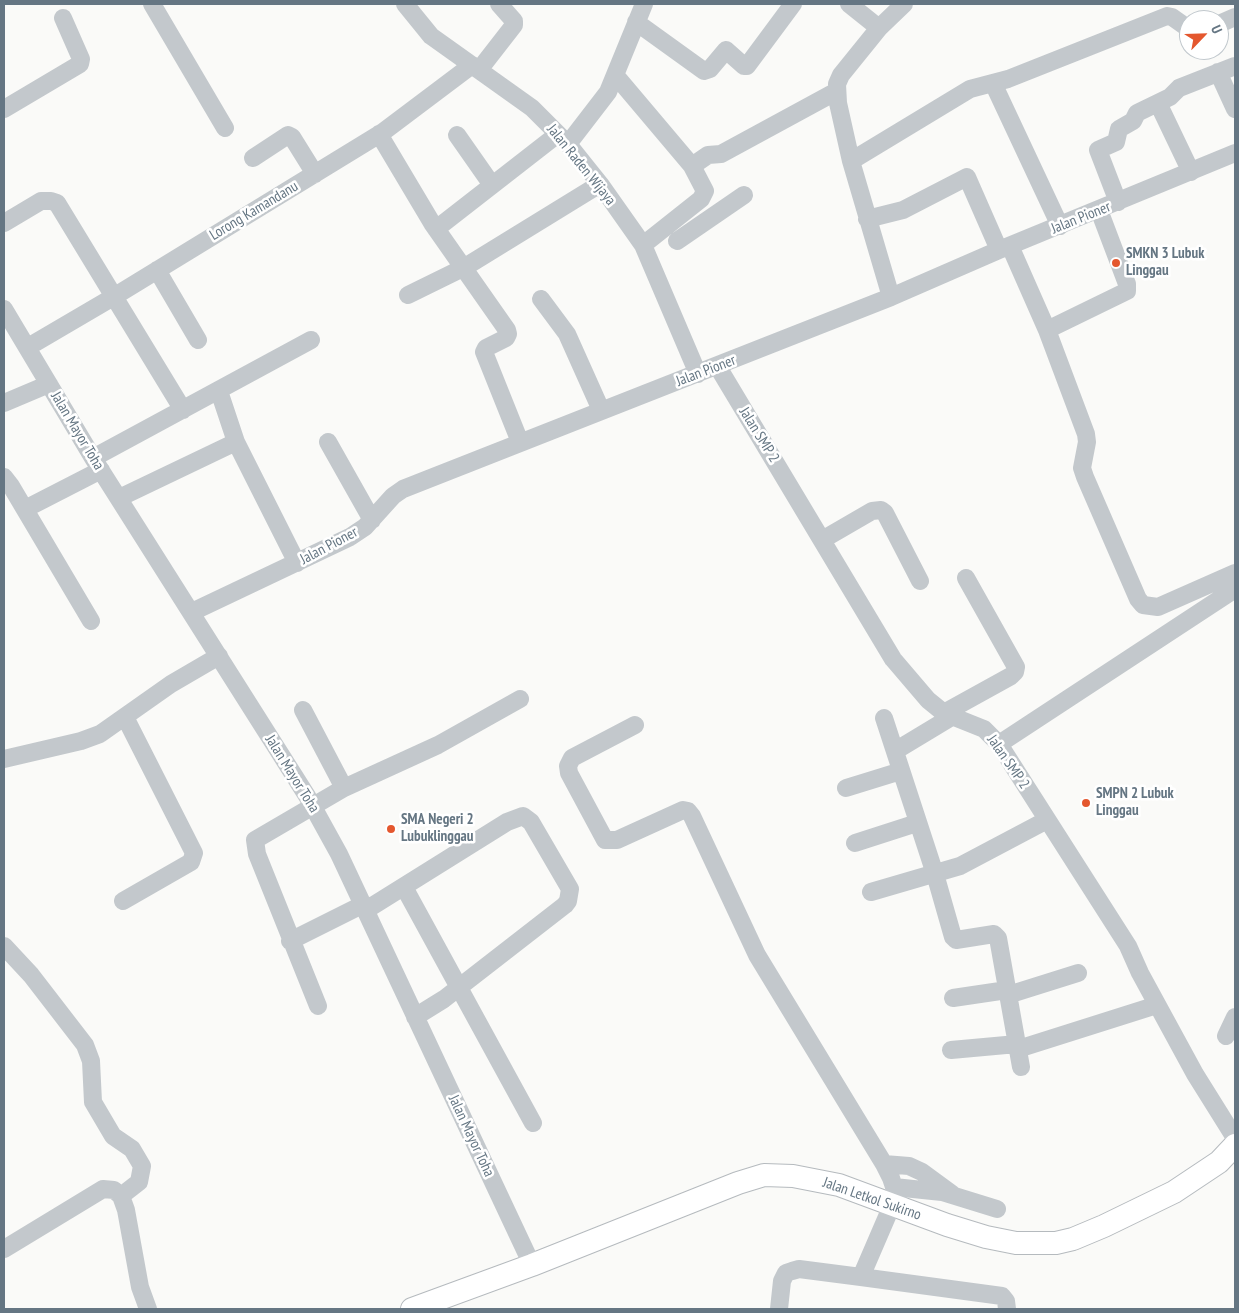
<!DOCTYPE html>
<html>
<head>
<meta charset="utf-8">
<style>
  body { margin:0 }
  #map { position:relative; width:1239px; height:1313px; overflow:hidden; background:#fafaf8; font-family:"PT Sans Narrow",sans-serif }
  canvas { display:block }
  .frame { position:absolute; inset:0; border:5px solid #657683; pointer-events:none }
  .north { position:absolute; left:1179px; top:10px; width:50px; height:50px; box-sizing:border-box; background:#fff; border:1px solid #c1c8cd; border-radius:50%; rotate:66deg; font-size:14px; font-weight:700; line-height:20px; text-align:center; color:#657683 }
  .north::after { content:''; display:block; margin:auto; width:18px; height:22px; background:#e4572e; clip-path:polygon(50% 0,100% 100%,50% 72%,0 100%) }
</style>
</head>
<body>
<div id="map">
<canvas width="1239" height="1313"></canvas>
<div class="frame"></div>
<div class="north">U</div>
</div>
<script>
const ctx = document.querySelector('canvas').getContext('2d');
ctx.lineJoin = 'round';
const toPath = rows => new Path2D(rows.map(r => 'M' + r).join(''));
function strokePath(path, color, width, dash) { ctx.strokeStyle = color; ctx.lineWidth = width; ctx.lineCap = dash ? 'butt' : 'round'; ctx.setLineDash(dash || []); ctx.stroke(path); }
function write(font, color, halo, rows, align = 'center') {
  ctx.font = font + ' "PT Sans Narrow",sans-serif'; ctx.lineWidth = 5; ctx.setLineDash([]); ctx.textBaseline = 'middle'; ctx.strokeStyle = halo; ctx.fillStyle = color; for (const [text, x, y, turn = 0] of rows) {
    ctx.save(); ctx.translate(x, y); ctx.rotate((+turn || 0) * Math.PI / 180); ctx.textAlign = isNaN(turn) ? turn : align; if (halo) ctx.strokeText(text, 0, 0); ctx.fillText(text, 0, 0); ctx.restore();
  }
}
const major = toPath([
  [412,1309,532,1265,738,1183,764,1175,793,1176,839,1185,947,1225,986,1237,1016,1243,1056,1243,1073,1239,1104,1226,1174,1192,1219,1162,1235,1145]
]);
strokePath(major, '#b5babe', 24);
strokePath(toPath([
  [152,4,225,128],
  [405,4,431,36,532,108,568,144,600,184,643,245,698,374],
  [849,4,879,28],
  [636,22,704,71,710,69,726,50,744,66,747,66,793,4],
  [1219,24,1235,17],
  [479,70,514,25,514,21,499,4],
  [1218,72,1235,109],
  [616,76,692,166,705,191,701,199,643,245],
  [993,83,1060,226],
  [1158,103,1191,172],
  [4,109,80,64,81,59,63,18],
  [379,134,432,223,507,330,508,334,506,338,486,348,484,352,520,442],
  [457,135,492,185],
  [568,144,608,92,644,4],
  [253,158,288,135,292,137,315,174],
  [851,161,970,89,1008,79,1167,16,1172,17,1189,29],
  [692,166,708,155,721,154,837,91],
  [1118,202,1098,150,1116,142,1119,129,1133,121,1137,113,1170,97,1179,88,1235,66],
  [1099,210,1127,284,1127,291,1047,330,1086,434,1087,442,1082,468,1085,477,1138,599,1143,605,1158,607,1235,573],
  [867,219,903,210,967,177,999,250],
  [4,223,41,201,51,201,57,203,183,410],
  [436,229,558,134],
  [677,241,744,195],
  [1010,246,1047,330],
  [157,270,198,340],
  [408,295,465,267,600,184],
  [891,297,851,161,838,103,837,84,841,75,879,28,904,4],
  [541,299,567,334,601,410],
  [4,309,93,458,307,796,339,854,532,1265],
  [28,347,115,296,383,132,472,65],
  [718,367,893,659,928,700,944,713,984,729,999,744,1128,946,1140,973,1195,1074,1235,1138],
  [219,391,236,442,297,563],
  [4,403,49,384],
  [328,442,372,520],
  [93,458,311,340],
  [4,477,11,486,91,621],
  [119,498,236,442],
  [25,509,101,470],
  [822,540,872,511,881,510,885,513,920,581],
  [192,612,350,537,365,527,393,496,403,489,891,297,999,250,1235,153],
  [303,710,344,788],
  [944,713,1011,676,1015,672,1016,667,966,578],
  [884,718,935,874,953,937,956,940,994,934,998,938,1021,1067],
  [635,725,572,758,568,766,569,773,605,840,617,840,683,810,688,811,692,816,757,955,884,1164,891,1178,901,1208],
  [999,744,1235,589],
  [895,751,953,716],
  [4,759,81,741,100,734,171,684,219,656],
  [846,788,901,771],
  [855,843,917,823],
  [404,887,533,1123],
  [871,892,960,866,1047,820],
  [123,901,191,862,194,853,125,717],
  [366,910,507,822,523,816,531,822,570,889,568,901,565,905,444,999,415,1017],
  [290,941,364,904],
  [4,946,31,975,85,1045,91,1061,93,1102,113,1136,132,1149,142,1166,139,1182,121,1196],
  [1008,995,1078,973],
  [953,998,1007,990],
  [318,1006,257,854,255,840,344,788,438,745,520,699],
  [1226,1036,1235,1017],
  [1018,1049,1157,1005],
  [951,1050,1017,1044],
  [884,1164,909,1166,922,1172,952,1194],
  [894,1187,942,1192,997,1209],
  [4,1249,103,1189,114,1190,121,1196,126,1210,140,1287,148,1309],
  [861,1277,1002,1296,1006,1301,1007,1309],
  [779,1309,782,1281,786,1273,792,1271,799,1269,861,1277,892,1205]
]), '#c3c8cc', 18);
strokePath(major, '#fff', 22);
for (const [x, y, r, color] of [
  [1116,263,5,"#e4572e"],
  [1086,803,5,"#e4572e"],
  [391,829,5,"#e4572e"]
]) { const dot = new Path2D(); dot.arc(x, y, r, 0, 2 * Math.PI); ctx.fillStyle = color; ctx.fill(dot); strokePath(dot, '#fff', 2); }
write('15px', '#657683', '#fff', [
  ["Jalan Raden Wijaya",581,165,51],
  ["Lorong Kamandanu",254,211,-31],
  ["Jalan Pioner",1081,218,-22],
  ["Jalan Pioner",706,371,-21],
  ["Jalan Mayor Toha",77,431,59],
  ["Jalan SMP 2",759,435,58],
  ["Jalan Pioner",329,546,-28],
  ["Jalan SMP 2",1008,762,55],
  ["Jalan Mayor Toha",292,774,58],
  ["Jalan Mayor Toha",471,1136,65],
  ["Jalan Letkol Sukirno",872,1199,19]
]);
write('bold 15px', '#657683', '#fff', [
  ["SMKN 3 Lubuk",1126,254],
  ["Linggau",1126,271],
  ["SMPN 2 Lubuk",1096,794],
  ["Linggau",1096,811],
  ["SMA Negeri 2",401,820],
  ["Lubuklinggau",401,837]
], 'left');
</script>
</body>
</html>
